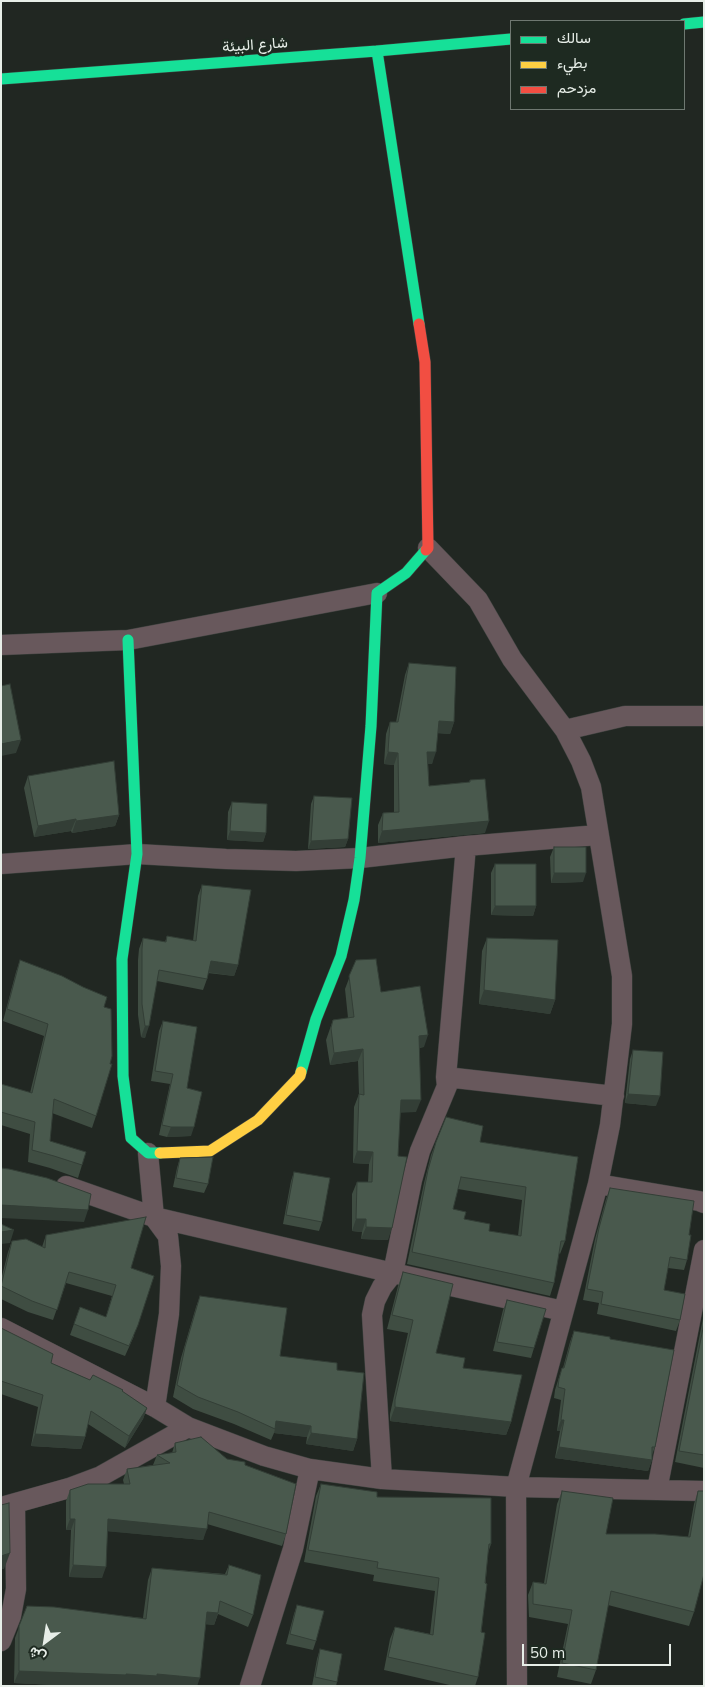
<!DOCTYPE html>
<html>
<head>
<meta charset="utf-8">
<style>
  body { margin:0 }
  #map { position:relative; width:705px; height:1687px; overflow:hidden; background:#212722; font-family:Mulish,Vazirmatn,sans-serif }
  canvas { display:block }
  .frame { position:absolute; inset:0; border:2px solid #e7eee8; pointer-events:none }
  .legend { position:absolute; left:510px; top:20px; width:175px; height:90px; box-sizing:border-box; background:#1e2a21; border:1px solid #6e7871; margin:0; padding:6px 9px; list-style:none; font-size:15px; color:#e7eee8 }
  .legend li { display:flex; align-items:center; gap:10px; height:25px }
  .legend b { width:25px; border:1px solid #6e7871 }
  .north { position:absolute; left:20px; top:1617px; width:50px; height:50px; -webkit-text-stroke:4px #1e2a21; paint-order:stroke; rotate:211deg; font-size:14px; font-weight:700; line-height:20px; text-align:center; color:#e7eee8 }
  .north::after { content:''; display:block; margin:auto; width:18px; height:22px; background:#e7eee8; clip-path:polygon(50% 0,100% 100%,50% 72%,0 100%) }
  .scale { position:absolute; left:522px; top:1644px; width:149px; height:22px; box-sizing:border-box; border:2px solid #e7eee8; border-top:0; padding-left:6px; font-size:15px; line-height:18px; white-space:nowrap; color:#e7eee8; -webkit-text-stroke:4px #1e2a21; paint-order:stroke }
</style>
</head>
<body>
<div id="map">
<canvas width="705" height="1687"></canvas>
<div class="frame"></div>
<ul class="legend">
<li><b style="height:6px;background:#16e098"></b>سالك</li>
<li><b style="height:6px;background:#ffcf43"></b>بطيء</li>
<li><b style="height:6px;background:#f24e42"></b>مزدحم</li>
</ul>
<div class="north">ش</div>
<div class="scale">50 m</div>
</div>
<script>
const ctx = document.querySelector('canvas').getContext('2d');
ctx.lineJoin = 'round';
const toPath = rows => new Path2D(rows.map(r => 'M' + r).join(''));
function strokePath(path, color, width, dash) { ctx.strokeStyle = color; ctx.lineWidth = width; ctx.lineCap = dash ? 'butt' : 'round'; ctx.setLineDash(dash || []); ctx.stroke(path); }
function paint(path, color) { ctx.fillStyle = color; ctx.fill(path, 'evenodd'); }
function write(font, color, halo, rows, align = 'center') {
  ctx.font = font + ' Mulish,Vazirmatn,sans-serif'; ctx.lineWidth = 5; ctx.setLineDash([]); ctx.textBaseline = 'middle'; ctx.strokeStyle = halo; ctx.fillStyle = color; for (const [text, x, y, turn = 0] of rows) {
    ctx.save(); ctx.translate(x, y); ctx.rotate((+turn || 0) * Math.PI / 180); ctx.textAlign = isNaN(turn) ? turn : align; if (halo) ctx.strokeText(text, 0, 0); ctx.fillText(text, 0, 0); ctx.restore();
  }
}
const street = toPath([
  [428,548,478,600,512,659,565,730,625,716,704,716],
  [1,645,128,640,377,593],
  [1,864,137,854,226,859,296,861,360,858,466,846,598,835],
  [446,1077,614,1096],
  [148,1153,154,1217,168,1236,171,1266,169,1314,155,1407],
  [598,1184,699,1201,704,1203],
  [66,1186,154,1217,393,1273,563,1311],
  [1,1328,155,1407,188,1427,264,1456,310,1469,382,1479,516,1487,704,1491],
  [382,1479,372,1315,375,1301,382,1287,393,1273,412,1180,420,1151,447,1086,446,1077,466,846],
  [657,1490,704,1250],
  [1,1507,69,1488,101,1476,188,1427],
  [1,1641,11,1616,16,1589,15,1504],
  [250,1686,293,1549,310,1469],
  [517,1686,516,1487,598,1184,610,1125,622,1024,622,976,591,787,581,761,565,730]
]);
const fast = toPath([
  [684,24,704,22],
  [377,51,419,324],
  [1,79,377,51,511,39],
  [128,640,137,854,122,959,123,1076,131,1138,148,1153,160,1153],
  [301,1072,316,1019,341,956,354,900,360,858,371,726,377,593,406,573,426,550]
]);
const slow = toPath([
  [160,1153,210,1151,258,1120,300,1076,301,1072]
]);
const jam = toPath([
  [419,324,425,362,428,548,426,550]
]);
strokePath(street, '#3e423f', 21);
strokePath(fast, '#3e423f', 12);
strokePath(slow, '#3e423f', 12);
strokePath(jam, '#3e423f', 12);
strokePath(street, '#68585c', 20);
strokePath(fast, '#16e098', 11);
strokePath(slow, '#ffcf43', 11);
strokePath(jam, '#f24e42', 11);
paint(toPath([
  [409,663,454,722,450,734,438,733,432,764,428,764,429,786,469,782,470,780,485,833,378,843,378,825,383,813,394,812,394,765,384,764,386,734,390,722,396,722,405,675],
  [28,776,119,815,115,826,72,833,71,831,34,837,24,788],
  [314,796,348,839,345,847,308,849,311,804],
  [232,802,266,833,263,842,227,840,228,812],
  [554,847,583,882,551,883,550,857],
  [495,864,536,906,533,916,491,915,491,873],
  [202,885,238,965,234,976,208,973,207,979,203,990,157,981,145,1038,141,1037,138,1015,138,960,139,949,143,938,165,942,167,936,193,941,198,896],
  [487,938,555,1000,550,1014,479,1004,482,951],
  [20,960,104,1007,96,1116,92,1128,52,1113,50,1141,82,1165,78,1178,50,1168,28,1162,30,1134,1,1125,1,1084,30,1093,44,1036,3,1021,16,972],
  [356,960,424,1047,419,1048,416,1112,400,1112,388,1240,361,1239,362,1232,352,1231,352,1194,357,1182,368,1182,369,1164,353,1163,354,1107,359,1094,358,1061,330,1065,326,1040,333,1020,348,1018,345,989],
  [163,1021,187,1088,191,1136,167,1137,159,1135,170,1084,151,1081,159,1031],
  [633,1050,656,1106,625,1103,630,1059],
  [436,1142,480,1142,578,1157,565,1241,560,1254,559,1253,554,1283,550,1296,407,1264,424,1183,431,1155],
  [458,1189,522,1200,518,1236,489,1231,464,1219,453,1209],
  [180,1158,208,1184,204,1193,173,1187,177,1168],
  [294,1172,322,1222,319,1231,283,1224,291,1181],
  [610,1188,689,1235,687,1260,684,1270,668,1268,664,1290,680,1320,676,1331,597,1314,599,1303,583,1300,595,1239,606,1199],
  [46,1235,131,1268,134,1336,125,1356,70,1335,80,1307,106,1317,112,1296,66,1283,53,1320,28,1312,1,1299,1,1280,8,1252,12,1241,42,1247],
  [403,1272,436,1353,463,1368,511,1422,506,1435,390,1421,390,1414,408,1333,387,1329,398,1286],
  [200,1296,280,1356,337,1370,357,1439,353,1451,306,1444,307,1437,274,1433,271,1440,234,1424,193,1409,173,1397,181,1358,196,1307],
  [507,1300,534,1348,531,1358,493,1351,503,1310],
  [704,1313,704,1468,675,1462],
  [1,1328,51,1363,90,1380,122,1392,147,1408,143,1419,125,1448,88,1424,85,1437,81,1449,31,1446,38,1407,1,1394],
  [574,1331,610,1339,655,1447,652,1455,652,1460,648,1471,555,1458,560,1431,557,1431,561,1400,554,1398,555,1390,562,1368,563,1368,570,1342],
  [175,1443,245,1465,286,1534,282,1546,207,1524,203,1540,108,1531,102,1578,69,1577,71,1530,66,1530,66,1501,70,1490,124,1484,123,1480,127,1469,153,1465,157,1455,172,1453],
  [321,1484,377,1497,491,1544,488,1553,478,1677,475,1686,454,1686,384,1670,390,1639,395,1627,430,1634,435,1591,373,1581,374,1575,304,1562,316,1496],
  [562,1491,606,1534,688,1537,694,1504,698,1491,694,1612,689,1626,608,1605,596,1670,591,1684,557,1677,568,1624,529,1617,528,1595,533,1582,544,1583,557,1504],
  [229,1565,253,1615,248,1627,218,1614,214,1625,206,1624,197,1686,76,1686,14,1683,15,1638,27,1606,143,1618,148,1580,152,1568,225,1574],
  [297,1605,316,1641,313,1650,286,1644,294,1614],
  [320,1649,337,1682,336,1686,312,1686,317,1659]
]), '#3f4d42');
paint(toPath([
  [439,721,454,722,450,734,434,733],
  [21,740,16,753,1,756,1,744],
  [388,752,398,753,394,765,384,764],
  [427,752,436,752,432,764,423,764],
  [119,815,115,826,72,833,76,821],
  [76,819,71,831,34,837,38,826],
  [489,821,485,833,378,843,382,831],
  [230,831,266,833,263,842,227,840],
  [348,839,345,847,308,849,311,841],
  [554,873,586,873,583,882,551,883],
  [495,906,536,906,533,916,491,915],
  [211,961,238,965,234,976,206,972],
  [484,990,555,1000,550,1014,479,1004],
  [145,1026,149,1026,145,1038,141,1037],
  [428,1035,424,1047,415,1048,419,1036],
  [363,1049,358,1061,330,1065,334,1053],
  [628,1094,660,1096,656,1106,625,1103],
  [401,1100,421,1100,416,1112,396,1113],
  [171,1127,194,1127,191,1136,167,1137],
  [357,1151,373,1152,369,1164,353,1163],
  [1,1205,88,1210,84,1222,1,1218],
  [356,1219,366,1219,362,1232,352,1231],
  [366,1227,392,1228,388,1240,361,1239],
  [14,1230,10,1243,1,1244,1,1232],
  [395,1407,511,1422,506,1435,390,1421],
  [147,1408,143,1419,125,1448,129,1436],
  [561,1420,564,1420,560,1431,557,1431],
  [276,1421,311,1426,307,1437,274,1433,275,1429],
  [311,1433,357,1439,353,1451,306,1444],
  [35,1434,85,1437,81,1449,31,1446],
  [559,1447,652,1460,648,1471,555,1458],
  [70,1519,75,1519,71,1530,66,1530],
  [108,1519,207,1529,203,1540,104,1531],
  [10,1553,4,1569,1,1569,1,1556],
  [73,1565,106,1567,102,1578,69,1577],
  [207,1612,218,1613,214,1625,202,1624],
  [19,1671,126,1674,157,1674,200,1678,197,1686,76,1686,14,1683]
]), '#333e36');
const building = toPath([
  [409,663,456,667,454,722,439,721,436,752,427,752,429,786,470,782,470,780,485,779,489,821,382,831,383,813,399,812,398,753,388,752,390,722,398,722,409,663],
  [10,684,21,740,1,744,1,686,10,684],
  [114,761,119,815,76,821,76,819,38,826,28,776,114,761],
  [314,796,352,798,348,839,311,841,314,796],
  [232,802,267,804,266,833,230,831,232,802],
  [554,847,586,847,586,873,554,873,554,847],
  [495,864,536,864,536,906,495,906,495,864],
  [202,885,251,890,238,965,211,961,207,979,159,970,149,1026,145,1026,142,1004,142,949,143,938,166,942,167,936,196,941,202,885],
  [487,938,558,940,555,1000,484,990,487,938],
  [376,959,381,992,420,986,428,1035,419,1036,421,1100,401,1100,398,1156,407,1157,392,1228,366,1227,366,1219,356,1219,357,1182,372,1182,373,1152,357,1151,359,1094,364,1095,363,1049,334,1053,331,1028,333,1020,354,1017,349,976,356,960,376,959],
  [20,960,62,976,83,987,107,997,104,1007,111,1009,112,1056,110,1064,112,1064,96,1116,54,1099,50,1141,86,1152,82,1165,54,1156,32,1150,35,1122,1,1112,1,1084,32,1093,48,1024,7,1009,20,960],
  [163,1021,197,1027,187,1088,202,1092,194,1127,171,1127,162,1125,173,1074,155,1071,163,1021],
  [633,1050,663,1052,660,1096,628,1094,633,1050],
  [446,1117,483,1126,480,1142,578,1157,565,1241,561,1241,554,1283,412,1252,428,1170,436,1142,446,1117],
  [461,1177,526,1187,521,1236,489,1231,490,1224,464,1219,466,1212,453,1209,461,1177],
  [213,1157,208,1184,176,1178,180,1158,213,1157],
  [1,1168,9,1169,47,1178,91,1194,88,1210,1,1205,1,1168],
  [294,1172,330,1178,322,1222,286,1215,294,1172],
  [610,1188,694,1201,689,1235,691,1235,687,1260,670,1257,664,1290,685,1294,680,1320,601,1304,603,1292,587,1289,599,1228,610,1188],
  [146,1217,131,1268,154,1276,138,1325,129,1346,74,1324,80,1307,106,1317,116,1285,69,1272,57,1310,32,1301,1,1286,12,1241,26,1239,45,1248,46,1235,146,1217],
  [1,1224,14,1230,1,1232,1,1224],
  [403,1272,453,1284,436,1353,465,1358,463,1368,522,1375,511,1422,395,1407,395,1400,413,1320,392,1315,403,1272],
  [200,1296,287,1308,280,1356,337,1363,337,1370,364,1373,357,1439,311,1433,311,1426,276,1421,275,1429,238,1412,198,1397,177,1385,185,1347,200,1296],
  [507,1300,546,1309,534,1348,497,1342,507,1300],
  [704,1323,704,1455,679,1451,704,1323],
  [1,1328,53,1354,51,1363,90,1380,93,1375,123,1390,122,1391,147,1408,129,1436,91,1411,85,1437,35,1434,43,1395,1,1381,1,1328],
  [574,1331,610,1337,610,1339,674,1350,655,1447,652,1447,652,1460,559,1447,564,1420,561,1420,565,1389,558,1387,559,1379,562,1368,564,1368,574,1331],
  [201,1437,227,1459,245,1462,245,1465,296,1484,286,1534,209,1512,207,1529,108,1519,106,1567,73,1565,75,1519,70,1519,70,1490,88,1484,130,1484,127,1469,170,1463,157,1455,176,1452,175,1443,201,1437],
  [321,1484,377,1492,377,1497,491,1498,491,1544,489,1544,485,1583,487,1584,481,1632,485,1633,478,1677,388,1657,395,1627,433,1635,439,1578,377,1568,378,1562,308,1550,321,1484],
  [562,1491,613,1498,606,1534,655,1534,690,1537,698,1491,704,1491,704,1574,694,1612,611,1591,596,1670,562,1663,572,1610,533,1604,533,1582,546,1584,562,1491],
  [9,1503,10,1553,1,1556,1,1505,9,1503],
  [229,1565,261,1575,253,1615,220,1601,218,1613,207,1612,200,1678,157,1674,157,1676,126,1674,126,1675,19,1671,19,1626,27,1606,54,1607,146,1619,152,1568,227,1575,229,1565],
  [297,1605,324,1611,316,1641,290,1634,297,1605],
  [320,1649,342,1654,337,1682,315,1677,320,1649]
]);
paint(building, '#49594d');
strokePath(building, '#333e36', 1);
write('15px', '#e7eee8', '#1e2a21', [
  ["شارع البيئة",255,45,-4]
]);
</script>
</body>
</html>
